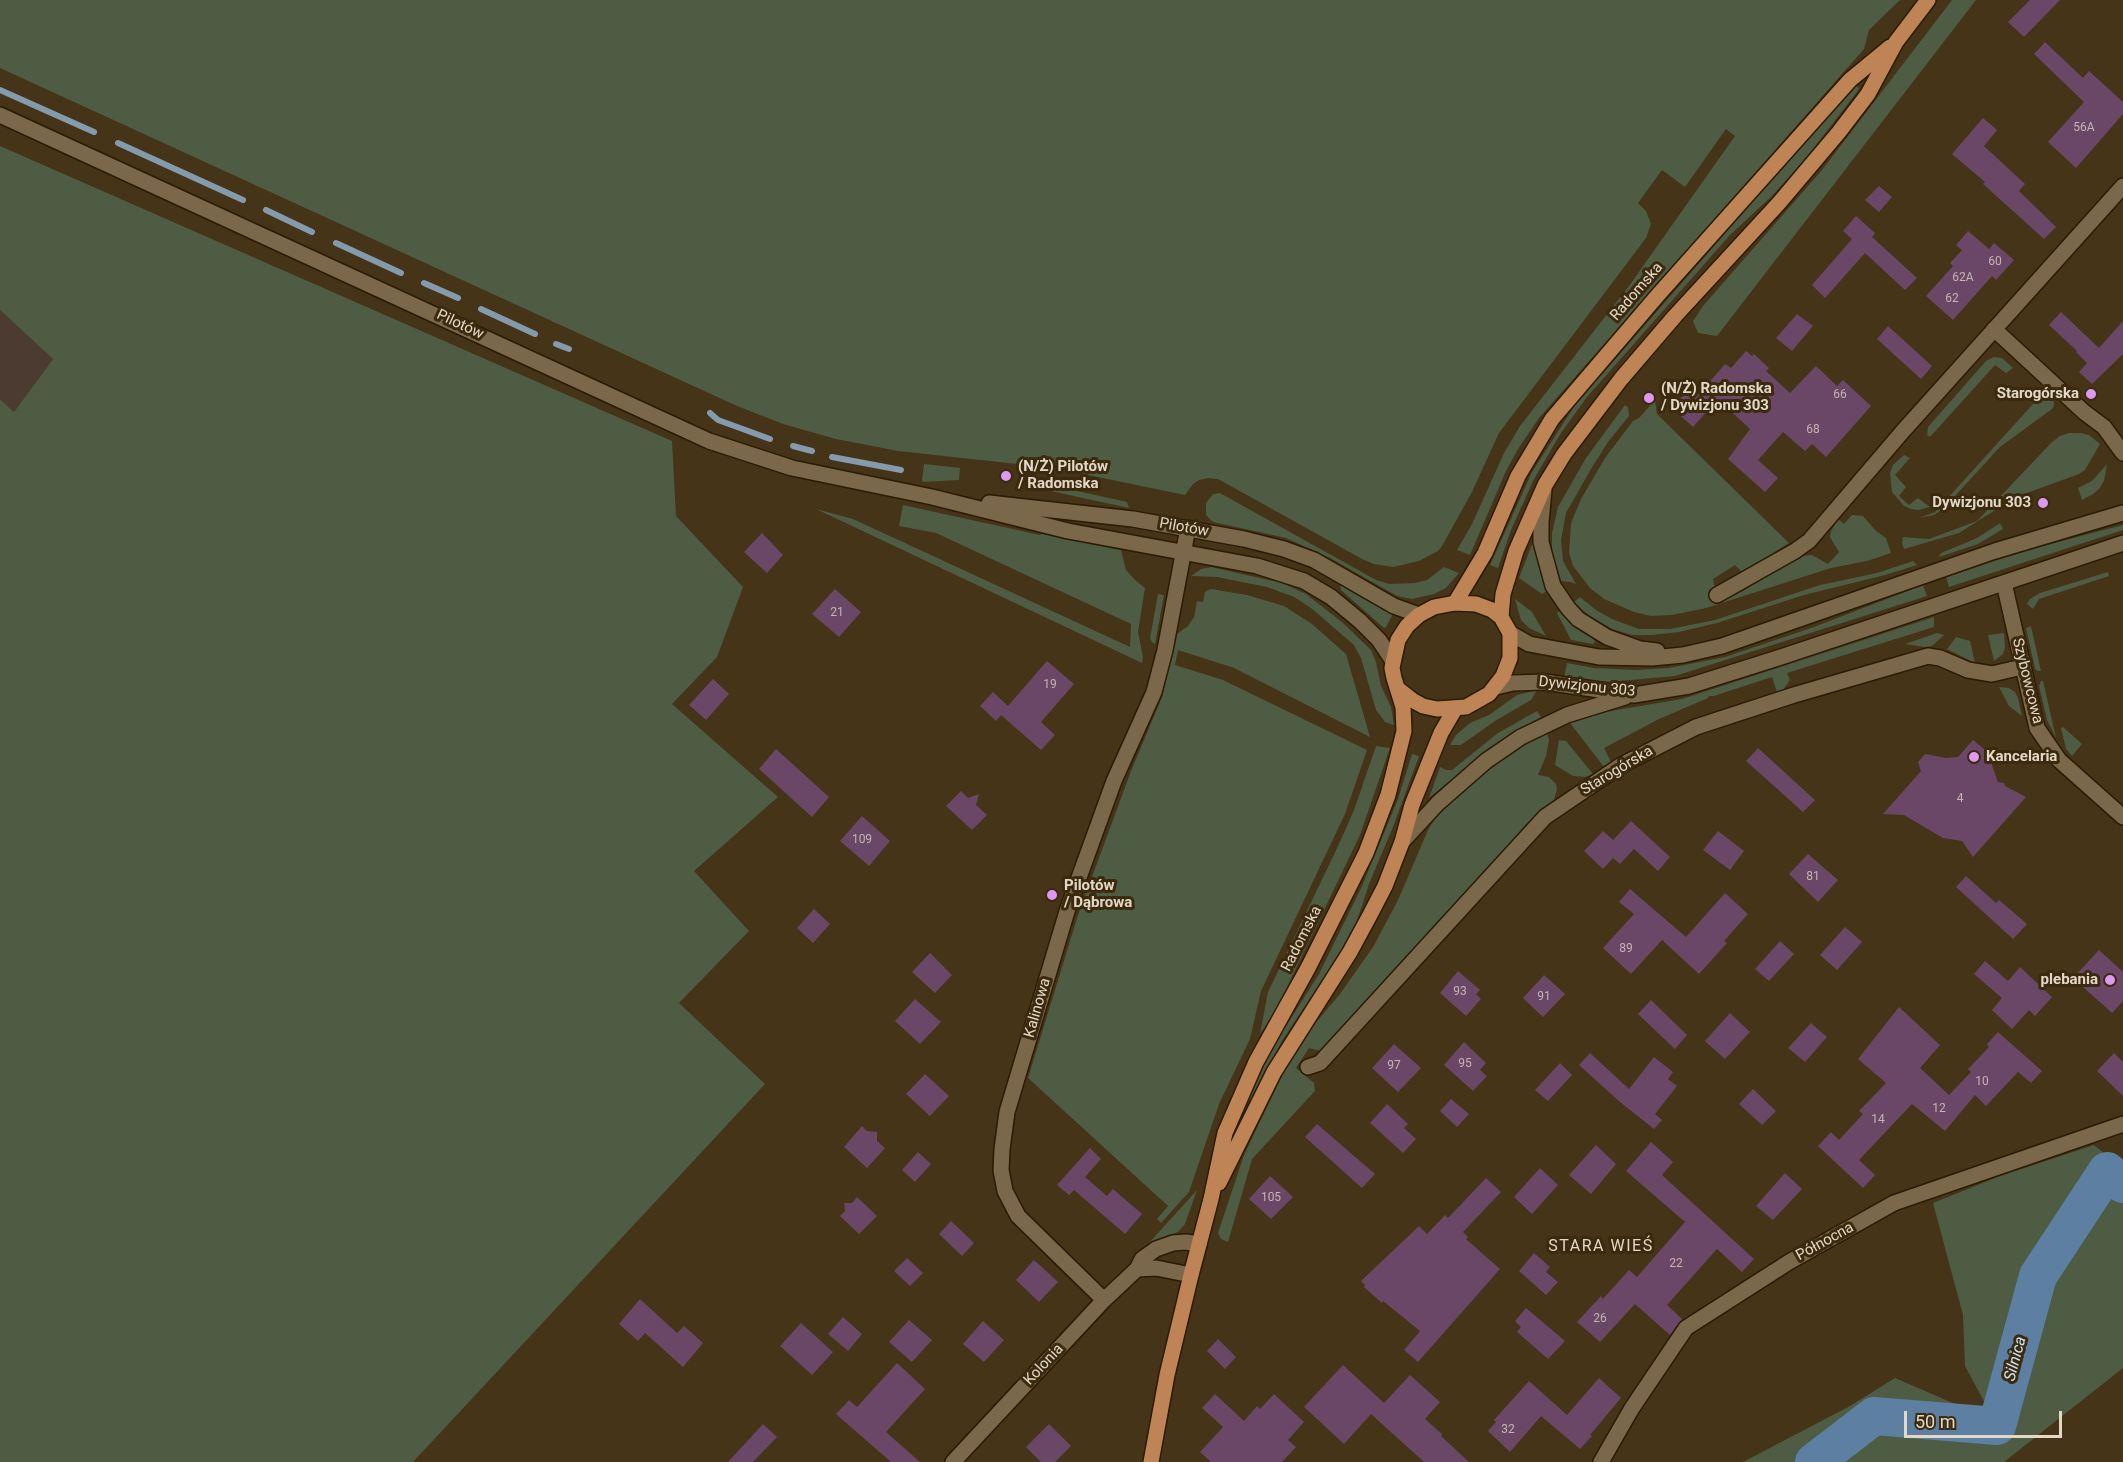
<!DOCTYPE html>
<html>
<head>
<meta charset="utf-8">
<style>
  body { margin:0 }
  #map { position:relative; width:2123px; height:1462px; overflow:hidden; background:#453418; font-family:Roboto,sans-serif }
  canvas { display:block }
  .scale { position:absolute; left:1904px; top:1411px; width:158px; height:27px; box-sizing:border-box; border:3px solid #e3d8c8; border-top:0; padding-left:8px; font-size:18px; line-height:21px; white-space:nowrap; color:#e3d8c8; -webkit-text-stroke:4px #3b2a0d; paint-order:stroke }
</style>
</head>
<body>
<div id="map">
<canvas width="2123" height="1462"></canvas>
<div class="scale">50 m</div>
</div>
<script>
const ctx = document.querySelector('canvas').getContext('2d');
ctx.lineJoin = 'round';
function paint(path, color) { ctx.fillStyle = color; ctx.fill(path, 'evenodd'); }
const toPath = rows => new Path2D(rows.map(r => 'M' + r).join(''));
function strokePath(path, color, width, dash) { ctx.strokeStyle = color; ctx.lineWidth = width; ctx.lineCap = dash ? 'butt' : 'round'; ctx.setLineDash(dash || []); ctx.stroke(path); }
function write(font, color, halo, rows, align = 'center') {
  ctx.font = font + ' Roboto,sans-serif'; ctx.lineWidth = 6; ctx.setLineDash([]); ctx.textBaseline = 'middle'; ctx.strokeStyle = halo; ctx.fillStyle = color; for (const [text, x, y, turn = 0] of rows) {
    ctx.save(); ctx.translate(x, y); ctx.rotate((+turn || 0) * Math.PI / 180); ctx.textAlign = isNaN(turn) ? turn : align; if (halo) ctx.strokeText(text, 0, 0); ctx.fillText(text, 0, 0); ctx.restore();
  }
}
paint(toPath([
  [0,310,53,359,14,412,0,399]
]), '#4c3b30');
paint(toPath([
  [0,0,1900,0,1869,30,1864,49,1539,418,1518,449,1506,471,1470,555,1457,550,1472,524,1504,453,1520,426,1629,286,1735,136,1726,129,1685,187,1662,170,1638,203,1646,211,1651,224,1646,238,1499,433,1472,492,1442,546,1438,551,1419,561,1393,567,1374,564,1362,559,1218,479,1208,478,1199,480,1193,484,1185,495,1054,468,898,451,836,439,783,424,737,406,0,68],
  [1952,0,1976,0,1717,336,1698,333,1693,321,1703,306,1822,170],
  [1855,85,1859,88,1857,92,1803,162,1771,197,1730,235,1587,397,1561,433,1534,479,1511,530,1498,568,1490,565,1532,472,1575,405],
  [0,146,672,441,676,516,743,587,717,657,672,704,778,797,694,871,749,931,679,1003,765,1084,413,1462,0,1462,0,399,14,412,53,359,0,310],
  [1994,357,2002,358,2013,368,2006,373,1995,365,1930,437,1927,435,1928,427,1986,361],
  [2042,385,2053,395,2054,405,2052,409,2000,447,1944,508,1934,515,1919,518,1935,512,2043,393],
  [1655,400,1657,414,1789,543,1742,572,1735,565,1713,579,1718,601,1743,591,1799,556,1812,555,1828,564,1839,552,1830,537,1831,531,1838,519,1844,524,1852,515,1863,516,1876,531,1886,538,1891,553,1867,561,1831,568,1706,608,1672,615,1651,616,1634,612,1604,599,1590,588,1573,566,1569,553,1571,523,1581,499,1605,458,1633,421,1639,418],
  [1625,405,1628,407,1629,416,1608,442,1591,469,1566,513,1561,540,1563,561,1576,584,1570,582,1561,581,1552,551,1552,533,1558,507,1586,458],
  [2069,433,2081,433,2089,435,2100,444,2085,470,2079,474,2016,497,1959,533,1904,549,1902,543,1903,537,1929,539,1977,521,2052,442,2060,436],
  [1904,455,1910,458,1895,475,1906,487,1899,496,1909,505,1918,498,1930,507,1918,510,1911,509,1904,506,1892,492,1890,473,1893,465],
  [924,464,960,468,959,480,923,482,922,480],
  [2107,464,2104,481,2099,489,2093,494,2082,500,2078,488,2092,481],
  [1050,485,1127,502,1129,508,1046,490],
  [1220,493,1376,580,1389,584,1415,583,1427,580,1444,567,1459,573,1446,588,1434,594,1412,599,1397,596,1330,558,1286,538,1213,522,1206,515,1206,503,1213,494],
  [903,505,1040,535,1042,534,1121,550,1126,570,1135,580,1145,588,1138,632,1143,657,1142,663,816,509,853,519,1130,647,1131,624,936,533,899,526],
  [2000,523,2003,529,1978,544,1939,557,1941,553,1977,538],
  [2123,525,2123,530,1949,587,1946,577,2031,549],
  [1533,542,1535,544,1541,575,1547,591,1542,594,1519,578],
  [1913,561,1917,565,1885,575,1804,595,1717,623,1679,632,1652,635,1632,635,1612,629,1588,615,1574,602,1580,597,1596,610,1612,619,1639,629,1670,629,1715,620,1820,585,1877,573],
  [1211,567,1282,583,1306,594,1343,623,1371,650,1376,662,1381,686,1391,707,1394,725,1385,722,1376,710,1361,658,1354,645,1311,608,1294,597,1267,587,1217,577,1191,576,1201,569],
  [2108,572,2109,576,2039,599,2033,609,2027,604,2030,599,2040,593],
  [1923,585,1927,596,1675,676,1609,682,1564,678,1567,663,1594,668,1636,670,1669,668,1725,657,1814,627],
  [1340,586,1344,586,1393,614,1386,627,1384,628,1341,590],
  [1211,589,1247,595,1284,606,1312,624,1346,654,1370,737,1234,668,1178,650,1175,665,1223,680,1367,750,1345,814,1261,991,1250,1039,1219,1104,1189,1192,1161,1223,1157,1219,1168,1206,1028,1078,1078,915,1131,771,1162,697,1177,634,1188,626,1194,617,1197,601,1203,602,1205,592],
  [1158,594,1164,595,1155,644,1152,642,1150,638],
  [1515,599,1532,612,1546,636,1529,628,1521,620],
  [1560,611,1572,623,1593,638,1595,642,1593,644,1571,640,1557,613],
  [1934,617,1934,627,1787,673,1790,680,1783,690,1777,692,1772,677,1714,696,1709,696,1708,698,1659,719,1604,748,1611,762,1604,767,1570,723,1605,712,1682,699],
  [2031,626,2041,671,2038,671,2035,669,2026,628],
  [1937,633,1944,635,1932,646,1924,647,1905,644],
  [2004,633,2005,648,2003,654,1994,661,1988,635],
  [1956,637,1970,641,1975,663,1947,649],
  [2041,681,2043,681,2056,738,2047,720,2039,686],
  [1999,687,2009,688,2015,692,2018,698,2022,716,2009,706],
  [1537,690,1531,700,1495,721,1461,745,1450,745,1456,735,1470,723,1489,715,1517,695],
  [1537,711,1541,717,1492,746,1429,798,1440,767,1446,770,1452,770,1498,733],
  [2063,727,2082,744,2072,756,2066,749,2061,728],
  [1547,733,1549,740,1546,756,1538,775,1549,777,1556,784,1557,789,1554,800,1526,824,1500,858,1321,1051,1309,1048,1296,1068,1314,1083,1315,1091,1252,1159,1228,1242,1221,1239,1218,1233,1244,1155,1286,1067,1306,1034,1340,994,1373,947,1398,900,1428,830,1437,815,1498,762,1528,742],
  [1559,740,1566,741,1593,774,1585,777,1573,776,1555,765],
  [1376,746,1390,748,1360,835,1278,1006,1260,1034,1268,992,1339,844,1354,810],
  [1412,754,1419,756,1393,827,1369,884,1355,927,1338,956,1282,1041,1252,1099,1249,1100,1248,1095,1267,1056,1319,974,1362,886,1398,799],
  [2094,1145,2123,1169,2123,1368,2004,1462,1743,1462,1850,1406,1895,1378,1976,1413,1986,1405,1965,1366,1963,1315,1933,1203,2000,1176],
  [1197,1190,1185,1224,1178,1232,1148,1244]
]), '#4d5c42');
strokePath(toPath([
  [0,90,94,132],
  [118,143,243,200],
  [266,210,312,232],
  [336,243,401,273],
  [424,283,458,298],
  [481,309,535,334],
  [556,344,569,349],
  [710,413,718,420,770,439],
  [793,446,812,451],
  [832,457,901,470]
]), '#849aad', 6);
strokePath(toPath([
  [1814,1462,1874,1416,1997,1426,2038,1276,2107,1171,2123,1184]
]), '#5c7fa2', 38);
paint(toPath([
  [2030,0,2060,0,2024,37,2008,22],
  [2045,42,2083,78,2089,71,2123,102,2123,114,2076,168,2048,142,2084,102,2034,54],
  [1983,118,1997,130,1984,146,2025,184,2019,191,2056,227,2044,239,1983,184,1985,182,1952,154],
  [1879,186,1892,197,1879,212,1865,200],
  [1856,216,1875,233,1872,237,1917,278,1905,290,1865,253,1825,298,1812,285,1852,239,1843,231],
  [1968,231,1989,249,1994,243,2014,260,1996,280,1992,276,1953,320,1926,296,1953,266,1950,263,1962,250,1956,245],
  [2061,312,2099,348,2123,321,2123,354,2092,384,2079,372,2087,363,2076,352,2077,351,2049,325],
  [1797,314,1813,326,1792,351,1776,338],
  [1888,326,1932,366,1921,379,1877,339],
  [1746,351,1752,356,1754,354,1769,368,1766,371,1790,393,1816,366,1837,386,1843,380,1871,406,1826,457,1812,444,1805,451,1783,432,1758,460,1778,478,1765,492,1728,459,1750,429,1718,399,1693,427,1672,408,1691,387,1699,394,1725,364,1731,368],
  [762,533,783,555,767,573,744,552],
  [835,589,861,612,839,637,812,614],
  [1047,661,1074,684,1041,722,1055,735,1041,750,1001,715,996,721,980,706,993,692,1008,706],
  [713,679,729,694,706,720,689,705],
  [1973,740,1984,749,1991,750,1989,757,1998,782,2004,783,2005,786,2026,797,1973,857,1962,841,1943,838,1904,815,1883,814,1921,771,1918,762,1925,754,1946,758,1958,757],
  [1758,748,1815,800,1803,812,1746,761],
  [776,749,829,797,812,817,759,769],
  [961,791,968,798,979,794,976,805,987,815,972,830,946,806],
  [862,816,890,841,869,866,840,841],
  [1631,821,1670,857,1658,871,1634,849,1620,864,1613,858,1603,869,1584,851,1603,831,1613,840],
  [1718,831,1744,851,1730,870,1703,850],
  [1808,854,1838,880,1818,902,1789,874],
  [1966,876,1996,903,1999,900,2027,924,2013,939,1956,887],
  [1630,889,1686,937,1725,893,1748,914,1724,941,1727,943,1699,974,1662,940,1631,974,1603,948,1634,914,1619,902],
  [814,909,830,924,813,943,797,928],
  [1845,927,1862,942,1837,970,1820,955],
  [1780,941,1794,954,1769,981,1755,969],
  [2099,950,2123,972,2123,1001,2112,1013,2073,978],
  [930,953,952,975,935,993,912,972],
  [1985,961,2008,981,2020,967,2052,997,2035,1016,2029,1010,2012,1029,1992,1010,2002,998,1974,974],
  [1458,971,1480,990,1476,994,1481,999,1466,1016,1440,993],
  [1544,975,1565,994,1543,1017,1523,998],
  [915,999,941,1022,920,1044,895,1021],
  [1651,1000,1687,1035,1675,1049,1638,1014],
  [1899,1007,1940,1045,1920,1068,1949,1095,1971,1072,1968,1069,1989,1047,1987,1044,1998,1032,2042,1071,2031,1083,2018,1072,1986,1106,1975,1095,1945,1131,1912,1104,1859,1160,1875,1175,1863,1188,1818,1146,1831,1132,1839,1140,1863,1114,1859,1111,1886,1083,1858,1059],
  [1730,1013,1750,1032,1725,1059,1705,1041],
  [1811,1023,1827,1037,1805,1062,1788,1048],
  [1464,1042,1486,1063,1480,1070,1487,1076,1473,1091,1444,1065],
  [1394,1044,1421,1068,1398,1092,1372,1068],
  [1590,1053,1629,1089,1654,1057,1673,1072,1668,1079,1677,1086,1655,1114,1662,1120,1654,1129,1620,1102,1579,1065],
  [2114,1053,2123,1062,2123,1096,2097,1071],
  [1560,1063,1572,1075,1548,1101,1535,1090],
  [925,1074,949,1096,930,1116,906,1094],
  [1753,1089,1776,1111,1762,1125,1739,1104],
  [1451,1099,1469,1114,1457,1127,1440,1111],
  [1387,1104,1408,1124,1404,1128,1416,1139,1403,1153,1370,1123],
  [1317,1124,1375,1174,1362,1188,1305,1137],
  [862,1126,867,1131,877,1132,877,1141,885,1148,867,1168,844,1147],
  [1651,1142,1673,1162,1662,1175,1754,1259,1742,1272,1717,1249,1667,1305,1682,1319,1670,1335,1635,1304,1600,1342,1577,1322,1601,1296,1603,1299,1629,1270,1637,1277,1685,1222,1626,1171],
  [1596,1145,1616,1164,1591,1194,1569,1175],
  [1090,1148,1101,1159,1085,1177,1107,1196,1113,1189,1142,1214,1125,1234,1074,1190,1069,1195,1057,1185],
  [918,1152,931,1164,915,1182,902,1170],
  [1540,1168,1558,1185,1532,1214,1514,1197],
  [1785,1173,1802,1189,1773,1220,1756,1206],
  [1270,1176,1293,1197,1271,1219,1249,1199],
  [1486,1178,1501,1192,1463,1232,1468,1237,1466,1239,1500,1269,1418,1362,1404,1350,1420,1331,1383,1301,1382,1303,1364,1287,1365,1285,1361,1281,1419,1226,1427,1234,1445,1215,1448,1218],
  [857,1197,877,1216,859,1234,840,1216,845,1211,844,1203,852,1203],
  [951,1221,974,1243,962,1256,939,1234],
  [1534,1253,1550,1267,1546,1272,1558,1282,1546,1295,1519,1271],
  [907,1258,923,1273,910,1286,894,1271],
  [1034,1260,1058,1282,1039,1302,1016,1280],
  [640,1299,677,1333,684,1326,703,1343,683,1367,645,1333,638,1341,619,1324],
  [1526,1308,1565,1341,1548,1359,1517,1332,1521,1327,1515,1321],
  [843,1317,862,1334,848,1351,828,1334],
  [909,1320,932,1340,912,1362,889,1342],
  [983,1321,1004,1340,984,1362,963,1344],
  [801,1323,833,1352,812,1375,780,1346],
  [1218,1339,1236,1357,1225,1369,1207,1351],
  [897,1363,925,1389,886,1432,920,1462,891,1462,836,1414,849,1400,857,1407],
  [1343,1365,1384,1403,1410,1375,1440,1402,1425,1419,1442,1434,1441,1436,1469,1462,1424,1462,1371,1414,1344,1444,1304,1407],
  [1599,1378,1621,1398,1590,1435,1592,1436,1580,1449,1541,1416,1510,1452,1488,1431,1496,1422,1494,1420,1529,1381,1567,1415],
  [1215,1394,1244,1421,1257,1406,1260,1409,1274,1394,1304,1422,1288,1440,1296,1447,1282,1462,1211,1462,1200,1452,1223,1427,1202,1408],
  [763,1424,777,1437,753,1462,728,1462],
  [1049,1424,1071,1446,1055,1462,1041,1462,1026,1447]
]), '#6a4767');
const street = toPath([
  [1994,329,2084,412,2104,427,2123,453],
  [2004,583,2037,728,2059,760,2123,817],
  [1717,595,1795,551,1809,541,1903,431,2123,186],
  [1308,1067,1320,1063,1545,817,1620,766,1696,727,1794,695,1928,656,1940,658,1968,670,1992,674,2022,667],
  [1137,1269,1156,1268,1191,1275],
  [1104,1300,1018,1216,1005,1191,1001,1170,1002,1149,1007,1112,1068,908,1114,781,1154,692,1165,650,1188,528],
  [953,1462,1104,1300,1137,1269,1142,1259,1156,1249,1173,1243,1186,1242,1199,1244],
  [1601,1462,1632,1408,1686,1328,1789,1262,1894,1203,2123,1124]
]);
const secondary = toPath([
  [0,115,709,441,792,468,932,497,1068,531,1257,566,1304,581,1331,597,1360,621,1379,640,1393,661],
  [1544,490,1541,522,1541,542,1553,586,1568,608,1578,619,1607,637,1640,649,1657,651],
  [989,503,1133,519,1244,539,1284,549,1314,560,1394,606,1419,615],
  [1510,633,1529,644,1599,657,1652,658,1683,655,1722,646,1995,551,2123,513],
  [1496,687,1513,683,1545,682,1634,695,1689,686,1781,657,2123,543],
  [1402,842,1438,803,1486,761,1521,737,1567,715,1625,697]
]);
const primary = toPath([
  [1455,603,1485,553,1518,476,1552,419,1658,295,1850,80,1890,47],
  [1501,617,1503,594,1516,551,1545,485,1564,454,1621,379,1675,316,1779,203,1839,132,1868,94,1896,42,1928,0],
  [1219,1183,1274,1072,1350,952,1370,915,1385,886,1402,842,1412,805,1441,733,1455,709],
  [1151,1462,1167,1375,1191,1275,1211,1199,1225,1133,1256,1062,1308,968,1366,853,1388,795,1404,731,1403,707,1394,678,1392,668,1398,640,1407,626,1419,615,1434,607,1455,603,1476,604,1492,610,1501,617,1510,633,1510,658,1503,676,1489,694,1466,707,1437,709,1423,706,1412,700,1398,689]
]);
strokePath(street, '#2b1b00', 18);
strokePath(secondary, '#2b1b00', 18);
strokePath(primary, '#2b1b00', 18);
strokePath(street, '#7b684a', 15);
strokePath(secondary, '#7b684a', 15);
strokePath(primary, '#be8455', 15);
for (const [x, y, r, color] of [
  [2091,394,6,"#df98f1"],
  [1649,398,6,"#df98f1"],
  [1006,476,6,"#df98f1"],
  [2043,503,6,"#df98f1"],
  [1974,757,6,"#df98f1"],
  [1052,895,6,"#df98f1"],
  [2110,980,6,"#df98f1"]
]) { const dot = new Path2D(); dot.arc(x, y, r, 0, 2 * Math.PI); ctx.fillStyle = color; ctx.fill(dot); strokePath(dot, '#3b2a0d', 2); }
write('12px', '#c5b4b0', null, [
  ["56A",2084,128],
  ["60",1995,262],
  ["62A",1963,278],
  ["62",1952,299],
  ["66",1840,395],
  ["68",1813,430],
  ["21",837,613],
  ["19",1050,685],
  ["4",1960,799],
  ["109",862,840],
  ["81",1813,877],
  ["89",1626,949],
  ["93",1460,992],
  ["91",1544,997],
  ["95",1465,1064],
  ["97",1394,1066],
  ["10",1982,1082],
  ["12",1939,1109],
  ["14",1878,1120],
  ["105",1271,1198],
  ["22",1676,1264],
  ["26",1600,1319],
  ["32",1508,1430]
]);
write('15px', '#e3d8c8', '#3b2a0d', [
  ["Radomska",1637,292,-49],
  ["Pilotów",460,325,25],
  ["Pilotów",1184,528,10],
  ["Szybowcowa",2027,681,76],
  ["Dywizjonu 303",1587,687,6],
  ["Starogórska",1617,771,-31],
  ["Radomska",1302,939,-63],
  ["Kalinowa",1038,1008,-74],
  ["Północna",1825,1242,-29],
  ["Kolonia",1044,1365,-47]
]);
write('bold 15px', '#e3d8c8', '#3b2a0d', [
  ["(N/Ż) Radomska",1661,389],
  ["/ Dywizjonu 303",1661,406],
  ["Starogórska",2079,394,"right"],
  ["(N/Ż) Pilotów",1018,467],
  ["/ Radomska",1018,484],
  ["Dywizjonu 303",2031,503,"right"],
  ["Kancelaria",1986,757],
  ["Pilotów",1064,886],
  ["/ Dąbrowa",1064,903],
  ["plebania",2098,980,"right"]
], 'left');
ctx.letterSpacing = '1.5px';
write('16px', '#e3d8c8', '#3b2a0d', [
  ["STARA WIEŚ",1601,1247]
]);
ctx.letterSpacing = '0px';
write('italic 16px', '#cde3f9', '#3b2a0d', [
  ["Silnica",2016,1359,-75]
]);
</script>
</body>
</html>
